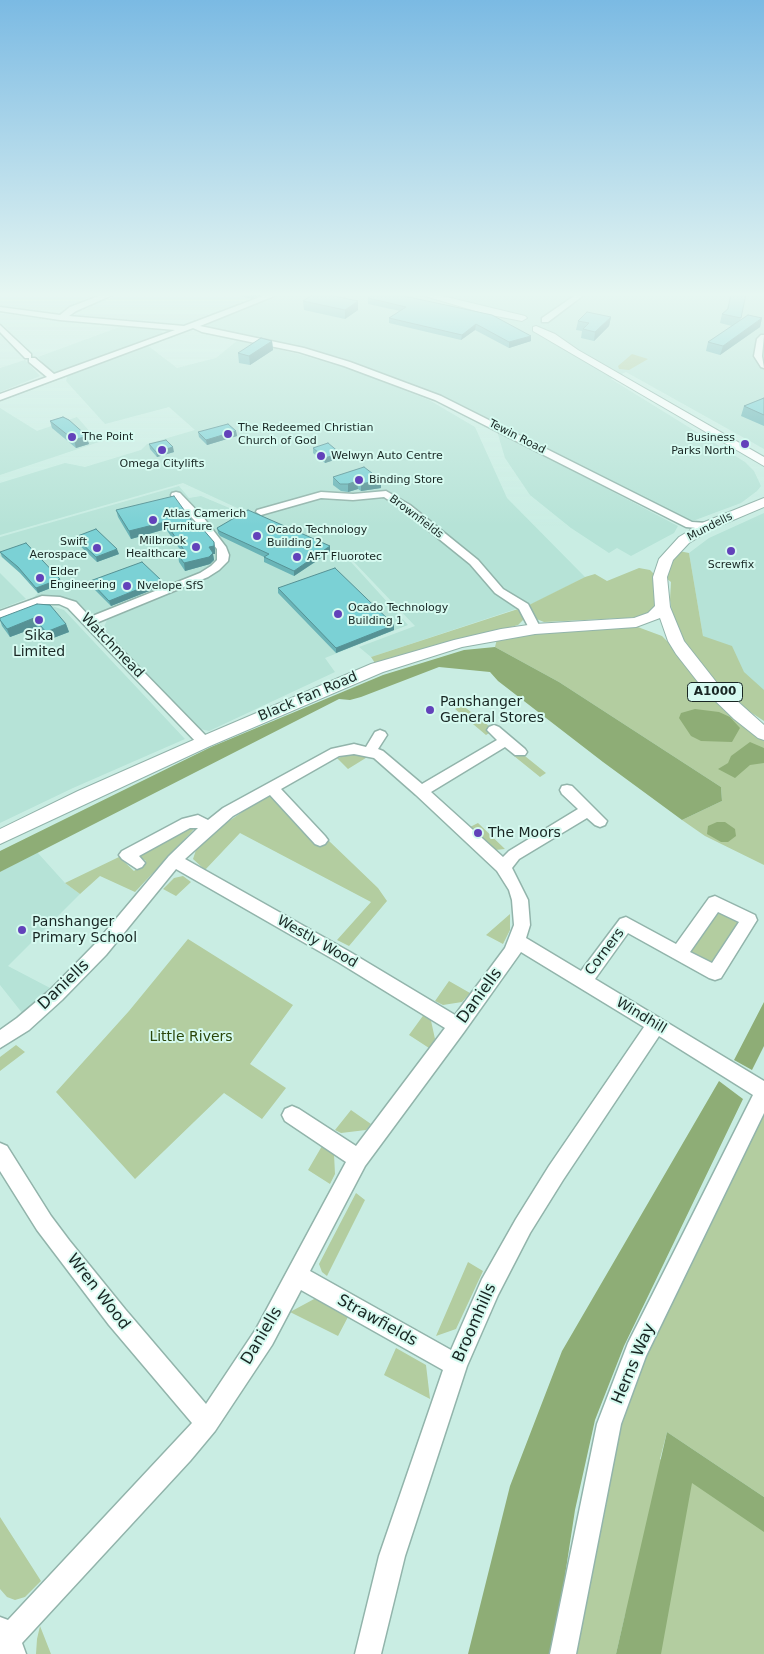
<!DOCTYPE html>
<html>
<head>
<meta charset="utf-8">
<style>
  body { margin:0 }
  canvas { display:block; background:#c9ede3 }
</style>
</head>
<body>
<canvas width="764" height="1654"></canvas>
<script>
const ctx = document.querySelector('canvas').getContext('2d');
ctx.lineJoin = 'round';
function paint(path, color) { ctx.fillStyle = color; ctx.fill(path, 'evenodd'); }
const toPath = rows => new Path2D(rows.map(r => 'M' + r).join(''));
function strokePath(path, color, width, dash) { ctx.strokeStyle = color; ctx.lineWidth = width; ctx.lineCap = dash ? 'butt' : 'round'; ctx.setLineDash(dash || []); ctx.stroke(path); }
function write(font, color, halo, rows, align = 'center') {
  ctx.font = font + ' "DejaVu Sans",sans-serif'; ctx.lineWidth = 4; ctx.setLineDash([]); ctx.textBaseline = 'middle'; ctx.strokeStyle = halo; ctx.fillStyle = color; for (const [text, x, y, turn = 0] of rows) {
    ctx.save(); ctx.translate(x, y); ctx.rotate((+turn || 0) * Math.PI / 180); ctx.textAlign = isNaN(turn) ? turn : align; if (halo) ctx.strokeText(text, 0, 0); ctx.fillText(text, 0, 0); ctx.restore();
  }
}
paint(toPath([
  [278,294,764,294,764,449,626,372,611,379,745,462,754,471,761,486,757,491,741,503,690,522,441,395,340,357,269,340,208,328,204,324],
  [125,325,159,328,162,333,55,373,51,373,38,357],
  [238,340,298,354,353,370,429,400,475,427,507,498,585,577,534,603,371,657,359,647,415,626,353,561,332,552,351,562,408,625,325,658,335,672,209,731,196,728,103,629,107,620,184,588,177,583,101,614,89,613,77,603,63,597,33,598,38,593,20,573,0,556,0,537,179,486,189,498,201,496,324,548,183,483,0,535,0,483,65,463,85,467,141,450,147,444,195,430,169,407,105,424,66,381,67,377,71,374,147,345,177,368,216,358],
  [25,360,40,376,0,392,0,368],
  [0,408,37,431,77,417,99,442,0,475],
  [497,431,678,526,674,533,631,556,617,548,609,553,571,528,530,495,505,458],
  [764,513,764,696,703,636,689,553,709,538],
  [0,573,26,599,0,609],
  [52,606,64,610,185,739,73,788,0,823,0,622,36,608],
  [37,852,65,883,80,894,8,966,52,989,23,1014,0,985,0,872]
]), '#b6e3d7');
paint(toPath([
  [632,354,648,359,629,370,619,369,618,366],
  [679,551,689,553,703,636,732,646,744,672,764,690,764,721,726,696,686,648,673,618,670,600,671,582,666,578,668,568],
  [639,568,650,570,654,574,655,605,653,611,645,617,544,622,534,618,527,606,585,577,595,574,607,581],
  [518,609,524,619,518,625,377,666,371,657],
  [635,626,662,636,764,739,764,865,705,836,682,820,722,801,721,787,559,682,495,647,497,639,533,634],
  [462,705,494,730,486,735,455,709],
  [520,752,546,773,540,777,514,756],
  [353,754,369,756,348,769,337,758],
  [270,793,327,839,378,888,387,901,349,946,337,940,371,902,240,833,205,870,193,859,196,850,213,832],
  [478,823,505,849,495,850,470,827],
  [186,826,197,826,135,892,100,876,80,894,65,883,119,857,134,871,146,861,133,852],
  [183,876,191,882,176,896,163,889,174,878],
  [723,911,740,919,741,925,716,965,691,956,689,950,716,912],
  [510,914,510,930,503,944,486,935],
  [188,939,293,1005,250,1064,286,1088,262,1119,224,1093,135,1179,56,1092,129,1011],
  [449,981,470,993,462,1002,443,1005,435,1001],
  [425,1013,430,1016,435,1039,429,1048,409,1035],
  [16,1045,25,1052,0,1071,0,1057],
  [351,1110,371,1124,366,1130,341,1133,335,1130],
  [764,1112,764,1497,667,1432,660,1459,764,1528,764,1654,619,1654,626,1611,616,1654,571,1654,603,1522,620,1428,647,1352],
  [322,1146,334,1154,335,1174,330,1184,308,1170],
  [356,1193,365,1200,327,1276,322,1272,319,1264],
  [468,1262,483,1271,456,1329,436,1336],
  [316,1298,348,1317,338,1336,290,1312],
  [396,1348,426,1365,430,1399,384,1375],
  [0,1517,41,1581,25,1597,15,1600,7,1597,0,1589],
  [40,1626,51,1654,36,1654,37,1639]
]), '#b3cda0');
paint(toPath([
  [495,647,559,682,721,787,722,801,682,820,603,762,498,681,490,672,439,667,361,697,350,700,339,699,0,872,0,851,211,747,383,675,464,650],
  [695,709,719,712,730,717,740,728,732,742,701,741,691,736,679,718,681,713],
  [750,742,764,748,764,763,750,765,735,778,718,769,728,763,731,756],
  [717,822,725,822,735,829,736,836,728,842,721,842,707,834,708,826],
  [764,1002,764,1046,752,1070,734,1060],
  [719,1081,743,1099,624,1346,595,1420,575,1510,553,1654,468,1654,510,1486,562,1351],
  [667,1432,764,1497,764,1532,692,1483,661,1654,616,1654]
]), '#8ead76');
const minor = toPath([
  [104,294,115,294,76,311,69,316,184,326,268,294,279,294,200,326,304,348,350,362,441,396,692,522,707,523,712,526,707,529,686,527,435,400,344,366,299,352,202,332,193,328,0,400,0,394,47,377,29,362,29,358,35,358,54,374,175,330,60,320,0,311,0,307,60,315,70,307,104,294],
  [577,294,585,294,548,322,542,322,542,318,577,294],
  [0,325,31,354,31,358,25,358,0,332,0,325],
  [761,335,764,335,762,356,764,368,761,367,754,356,757,339,761,335],
  [386,491,410,505,478,560,503,589,528,604,541,629,539,632,531,632,519,609,495,593,470,564,402,509,384,497,353,500,321,498,261,515,256,512,257,510,321,492,353,494,386,491],
  [176,492,180,493,203,517,226,547,229,555,228,561,219,570,208,577,96,623,209,739,211,742,209,745,204,747,199,745,68,608,59,604,43,604,0,619,0,611,42,596,60,597,76,602,90,617,200,573,211,566,217,560,217,549,195,521,172,497,171,495,172,493,176,492],
  [494,725,499,727,525,749,527,752,525,755,515,755,505,747,431,792,503,857,509,851,578,809,562,794,560,790,562,786,567,785,572,786,607,821,605,825,600,827,595,825,587,818,519,859,512,868,528,900,530,925,526,938,581,971,620,919,626,917,676,944,709,898,715,896,755,915,757,920,721,978,715,980,709,978,628,933,595,979,764,1081,764,1113,646,1356,621,1424,576,1654,550,1654,597,1424,628,1343,753,1095,659,1036,563,1180,530,1233,498,1295,467,1366,405,1556,381,1654,355,1654,379,1556,443,1370,301,1290,272,1345,215,1431,190,1461,22,1643,26,1654,0,1654,0,1617,8,1620,192,1423,109,1325,37,1230,0,1171,0,1143,7,1146,51,1216,69,1240,125,1309,206,1404,256,1329,346,1162,285,1121,282,1115,285,1109,292,1106,299,1109,356,1146,445,1028,338,962,176,869,106,955,62,1000,29,1030,0,1048,0,1030,17,1018,50,990,94,945,169,856,198,828,190,828,139,856,145,863,142,867,137,869,122,859,119,855,122,851,182,819,198,815,208,820,223,808,331,749,354,744,366,747,375,732,380,730,385,732,387,735,378,749,383,751,422,784,497,740,487,730,489,727,494,725],
  [354,754,374,758,416,795,497,871,509,890,512,900,514,925,505,948,455,1015,350,952,185,859,233,816,270,795,315,844,320,846,325,844,328,840,325,836,281,789,339,756,354,754],
  [718,912,739,922,712,963,690,952,718,912],
  [521,952,644,1027,549,1166,516,1219,482,1279,451,1350,310,1271,365,1166,464,1032,521,952]
]);
const major = toPath([
  [418,294,434,294,525,316,527,318,522,321,486,314,418,294],
  [536,326,555,334,578,350,764,457,764,466,533,331,533,327,536,326],
  [764,498,764,507,712,529,689,543,673,560,667,577,670,607,684,641,717,683,764,725,764,740,758,738,734,719,705,691,676,654,668,641,660,618,636,627,535,634,462,647,383,672,210,746,0,844,0,829,78,791,198,738,371,664,454,640,501,629,535,624,634,618,648,613,655,606,653,577,659,559,679,537,702,523,764,498]
]);
strokePath(minor, '#92b4ab', 3);
strokePath(major, '#92b4ab', 2);
paint(minor, '#fff');
paint(major, '#fff');
paint(toPath([
  [235,294,262,294,251,299],
  [375,294,407,294,407,297,531,341,509,348,475,330,461,340,389,323,389,318,400,311,368,304,368,298],
  [731,294,746,294,740,320,762,318,760,327,720,355,706,351,708,342,732,326,720,323,722,314,727,309],
  [303,301,358,310,345,319,304,310],
  [611,317,609,326,594,341,581,338,582,331,576,330,578,321],
  [272,341,273,350,250,365,239,363,238,353],
  [764,398,764,426,741,416,744,406],
  [50,421,89,444,76,448,52,428],
  [236,431,237,436,207,445,199,437,198,432],
  [149,444,174,452,157,457,150,449],
  [313,448,340,458,325,463,313,453],
  [333,477,381,480,381,488,361,491,358,489,348,492,341,491,333,485],
  [116,510,197,528,214,542,215,550,215,554,213,554,214,560,210,564,185,571,179,562,178,555,183,554,166,529,131,539,118,517],
  [217,528,330,546,330,552,294,576,264,562,264,557,220,536,218,533],
  [75,537,119,554,97,562,76,542],
  [0,552,61,584,38,593,20,573,2,557],
  [90,581,162,586,111,606,92,587],
  [278,588,394,630,336,653,278,593],
  [37,604,66,624,69,632,48,640,37,627,10,637,2,626,0,620]
]), '#6ab4b7');
paint(toPath([
  [250,294,262,294,251,299],
  [358,301,358,310,345,319,345,310],
  [611,317,609,326,594,341,595,332],
  [762,318,760,327,720,355,723,346],
  [476,324,475,330,461,340,462,335],
  [531,336,531,341,509,348,509,342],
  [272,341,273,350,250,365,249,356],
  [236,431,237,436,207,445,206,440],
  [87,436,89,444,76,448,74,440],
  [173,447,174,452,157,457,156,452],
  [340,453,340,458,325,463,325,458],
  [381,480,381,488,361,491,361,484],
  [357,481,358,489,348,492,348,484],
  [165,522,166,529,131,539,129,531],
  [214,542,215,550,215,554,213,554,214,560,210,564,185,571,184,563,209,547],
  [330,546,330,552,294,576,294,571],
  [117,549,119,554,97,562,96,557],
  [60,579,61,584,38,593,36,588],
  [161,580,162,586,111,606,109,601],
  [34,618,37,627,10,637,7,629],
  [66,624,69,632,48,640,46,632],
  [394,625,394,630,336,653,336,648]
]), '#569295');
const building = toPath([
  [314,294,325,294,358,301,345,310,303,301,314,294],
  [375,294,406,294,404,296,492,315,531,336,509,342,476,324,462,335,389,318,406,307,368,298,375,294],
  [731,294,746,294,741,318,722,314,728,309,731,294],
  [587,312,611,317,595,332,583,329,589,323,578,321,587,312],
  [748,315,762,318,723,346,708,342,748,315],
  [261,338,272,341,249,356,238,353,261,338],
  [764,398,764,415,744,406,764,398],
  [63,417,69,420,87,436,74,440,50,421,63,417],
  [228,424,236,431,206,440,198,432,228,424],
  [166,440,173,447,156,452,149,444,166,440],
  [328,443,340,453,325,458,313,448,328,443],
  [364,467,381,480,361,484,357,481,348,484,340,484,333,477,364,467],
  [174,496,197,528,201,527,214,542,214,546,209,547,213,553,209,557,184,563,178,555,186,553,165,522,129,531,116,510,174,496],
  [248,510,330,546,294,571,264,557,269,554,219,531,217,528,248,510],
  [96,529,117,549,96,557,75,537,96,529],
  [26,543,60,579,36,588,18,567,0,552,26,543],
  [142,562,161,580,109,601,90,581,142,562],
  [335,568,394,625,336,648,278,588,335,568],
  [37,604,50,605,66,624,46,632,34,618,7,629,0,620,0,618,37,604]
]);
paint(building, '#7bd1d5');
strokePath(building, '#569295', 1);
const sky = ctx.createLinearGradient(0, 0, 0, 526);
sky.addColorStop(0, '#7bbae3');
sky.addColorStop(0.56, '#e7f7f2');
sky.addColorStop(1, '#e7f7f200');
ctx.fillStyle = sky;
ctx.fillRect(0, 0, 764, 526);
for (const [x, y, r, color] of [
  [228,434,5,"#6242ba"],
  [72,437,5,"#6242ba"],
  [745,444,5,"#6242ba"],
  [162,450,5,"#6242ba"],
  [321,456,5,"#6242ba"],
  [359,480,5,"#6242ba"],
  [153,520,5,"#6242ba"],
  [257,536,5,"#6242ba"],
  [196,547,5,"#6242ba"],
  [97,548,5,"#6242ba"],
  [731,551,5,"#6242ba"],
  [297,557,5,"#6242ba"],
  [40,578,5,"#6242ba"],
  [127,586,5,"#6242ba"],
  [338,614,5,"#6242ba"],
  [39,620,5,"#6242ba"],
  [430,710,5,"#6242ba"],
  [478,833,5,"#6242ba"],
  [22,930,5,"#6242ba"]
]) { const dot = new Path2D(); dot.arc(x, y, r, 0, 2 * Math.PI); ctx.fillStyle = color; ctx.fill(dot); strokePath(dot, '#d6faf0', 2); }
write('11px', '#182623', '#d6faf0', [
  ["The Redeemed Christian",238,428],
  ["Church of God",238,441],
  ["The Point",82,437],
  ["Business",735,438,"right"],
  ["Parks North",735,451,"right"],
  ["Welwyn Auto Centre",331,456],
  ["Omega Citylifts",162,464,"center"],
  ["Binding Store",369,480],
  ["Atlas Camerich",163,514],
  ["Furniture",163,527],
  ["Ocado Technology",267,530],
  ["Building 2",267,543],
  ["Milbrook",186,541,"right"],
  ["Healthcare",186,554,"right"],
  ["Swift",87,542,"right"],
  ["Aerospace",87,555,"right"],
  ["AFT Fluorotec",307,557],
  ["Screwfix",731,565,"center"],
  ["Elder",50,572],
  ["Engineering",50,585],
  ["Nvelope SfS",137,586],
  ["Ocado Technology",348,608],
  ["Building 1",348,621]
], 'left');
write('11px', '#182623', '#d6faf0', [
  ["Tewin Road",517,437,27],
  ["Brownfields",416,517,37],
  ["Mundells",710,527,-27]
]);
for (const [x, y, w] of [
  [715,692,55]
]) { const box = new Path2D(); box.roundRect(x - w / 2, y - 9.5, w, 19, 4); ctx.fillStyle = '#d6faf0'; ctx.fill(box); strokePath(box, '#182623', 1); }
write('bold 12px', '#182623', null, [
  ["A1000",715,692]
]);
write('14px', '#182623', '#d6faf0', [
  ["Sika",39,636,"center"],
  ["Limited",39,652,"center"],
  ["Panshanger",440,702],
  ["General Stores",440,718],
  ["The Moors",488,833],
  ["Panshanger",32,922],
  ["Primary School",32,938]
], 'left');
write('14px', '#182623', '#d6faf0', [
  ["Watchmead",112,646,46],
  ["Black Fan Road",308,697,-23],
  ["Westly Wood",317,942,30],
  ["Corners",605,952,-53],
  ["Windhill",641,1016,31]
]);
write('14px', '#2a4609', '#d6faf0', [
  ["Little Rivers",191,1037]
]);
write('16px', '#182623', '#d6faf0', [
  ["Daniells",64,985,-44],
  ["Daniells",480,996,-54],
  ["Wren Wood",98,1292,52],
  ["Strawfields",377,1321,29],
  ["Broomhills",475,1323,-66],
  ["Daniells",262,1336,-59],
  ["Herns Way",634,1364,-67]
]);
</script>
</body>
</html>
